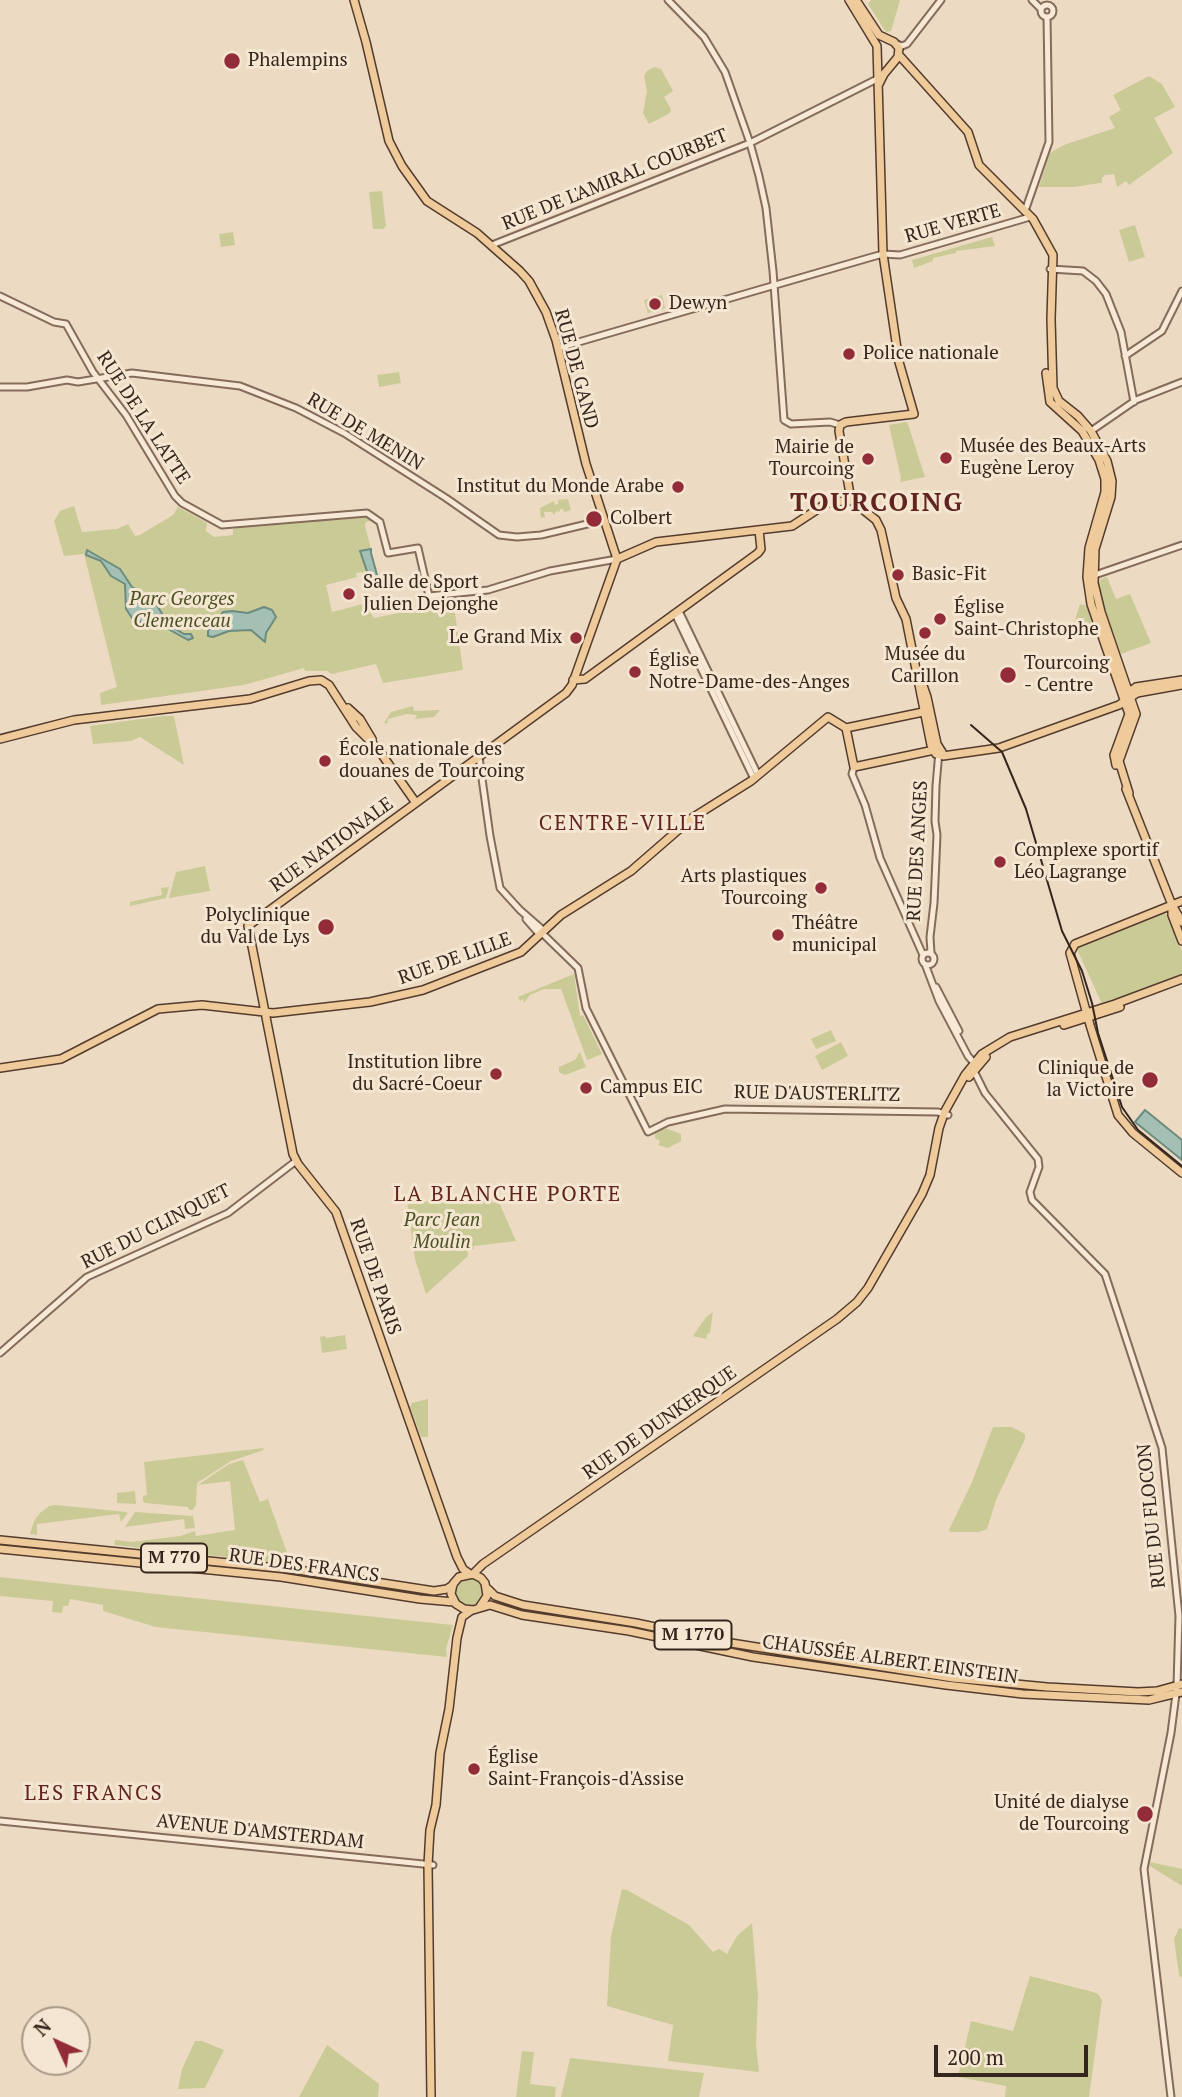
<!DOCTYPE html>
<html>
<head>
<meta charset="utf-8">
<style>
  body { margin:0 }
  #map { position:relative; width:1182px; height:2097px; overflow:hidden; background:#ecdbc2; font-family:"PT Serif",serif }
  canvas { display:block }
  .north { position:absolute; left:21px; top:2006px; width:70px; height:70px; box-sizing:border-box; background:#f4e6d1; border:2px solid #a89989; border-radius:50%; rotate:315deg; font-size:19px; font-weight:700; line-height:28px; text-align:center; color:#35261d }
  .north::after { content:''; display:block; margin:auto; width:24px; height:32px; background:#922c39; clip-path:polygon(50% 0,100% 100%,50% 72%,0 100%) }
  .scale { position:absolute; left:934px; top:2045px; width:154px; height:32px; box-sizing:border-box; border:4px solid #35261d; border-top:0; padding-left:9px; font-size:21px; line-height:24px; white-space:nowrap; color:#35261d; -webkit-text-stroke:5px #f4e6d1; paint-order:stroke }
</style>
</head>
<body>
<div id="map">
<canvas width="1182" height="2097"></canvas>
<div class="north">N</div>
<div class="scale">200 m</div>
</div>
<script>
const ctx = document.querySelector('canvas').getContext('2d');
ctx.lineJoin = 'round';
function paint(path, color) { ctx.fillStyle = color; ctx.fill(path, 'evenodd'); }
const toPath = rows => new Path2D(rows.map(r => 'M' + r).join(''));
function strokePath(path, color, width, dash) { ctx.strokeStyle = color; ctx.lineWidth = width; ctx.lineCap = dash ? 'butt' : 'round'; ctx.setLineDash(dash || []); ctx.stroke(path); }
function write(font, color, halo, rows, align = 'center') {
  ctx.font = font + ' "PT Serif",serif'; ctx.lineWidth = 6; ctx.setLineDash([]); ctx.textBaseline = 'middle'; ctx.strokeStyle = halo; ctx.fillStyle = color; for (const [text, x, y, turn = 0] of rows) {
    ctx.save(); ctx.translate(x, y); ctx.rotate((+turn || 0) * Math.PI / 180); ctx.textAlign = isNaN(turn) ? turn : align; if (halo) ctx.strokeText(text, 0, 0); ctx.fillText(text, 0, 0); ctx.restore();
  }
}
paint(toPath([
  [871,0,900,0,891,31,886,32,868,4],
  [654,67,661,69,673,91,664,97,671,109,670,113,649,124,643,113,647,91,644,76,647,71],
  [1149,76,1162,84,1175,107,1154,118,1173,153,1129,185,1126,181,1117,187,1114,174,1105,175,1102,178,1102,183,1100,183,1074,187,1039,187,1050,153,1064,145,1115,128,1109,117,1121,110,1113,95],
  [382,191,386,226,383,229,373,229,369,192],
  [1135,225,1145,257,1129,262,1119,230],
  [233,232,235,245,221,247,219,234],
  [992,237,995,246,956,251,956,253,933,258,933,261,914,268,912,260],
  [662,295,665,308,648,313,644,300],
  [399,372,401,383,379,387,377,375],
  [906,422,908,424,925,477,900,482,901,478,889,425],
  [568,499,571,510,564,512,563,509,560,509,559,513,557,510,554,515,552,512,544,512,545,517,541,518,540,508,554,501,555,505,558,504,558,500],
  [74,506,82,532,117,529,128,524,135,536,140,535,173,515,178,507,207,523,206,531,214,537,233,535,233,529,243,527,364,515,373,520,366,522,365,526,381,587,367,587,362,572,356,573,357,577,326,585,332,612,371,602,368,609,374,618,439,605,447,606,455,613,463,670,383,683,376,664,332,674,327,671,305,671,304,668,244,685,101,705,100,693,117,687,84,554,64,556,54,521,60,511],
  [1107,577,1116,599,1130,594,1151,643,1121,654,1097,588,1101,579],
  [1080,604,1087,606,1093,626,1078,631,1072,629],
  [413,706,414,711,440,710,434,717,415,719,417,715,407,714,388,719,387,724,384,723,391,712],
  [163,716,174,716,184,765,140,737,131,741,93,744,90,726],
  [205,866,210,891,169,898,176,872],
  [169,887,166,898,130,906,130,902,162,895,161,888],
  [1163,912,1168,916,1182,951,1182,974,1102,1004,1076,947],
  [574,974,580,1016,583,1015,602,1054,587,1060,561,989,544,989,530,995,524,1003,523,999,520,1001,518,997],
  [831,1030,836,1041,816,1049,811,1039],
  [841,1042,848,1056,822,1070,815,1056],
  [580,1052,586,1067,565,1075,559,1072,559,1067,575,1060],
  [665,1128,681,1134,681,1141,668,1148,658,1145,660,1141,658,1139,656,1140,654,1132],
  [491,1195,493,1203,498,1200,516,1241,474,1246,474,1249,467,1249,468,1256,426,1294,415,1259,407,1202,464,1201],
  [713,1312,710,1333,707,1334,706,1339,693,1336,706,1317],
  [345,1335,347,1349,322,1353,320,1337,325,1336,326,1338],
  [428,1399,428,1437,421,1437,410,1407,412,1403],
  [993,1427,1012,1427,1025,1434,1025,1439,996,1500,987,1529,979,1532,950,1532,949,1530,972,1482],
  [263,1448,264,1450,231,1461,197,1483,196,1505,193,1510,189,1510,188,1507,145,1503,143,1501,143,1496,147,1495,144,1462],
  [243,1460,260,1502,268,1499,291,1564,114,1545,115,1540,132,1542,180,1536,195,1531,196,1536,235,1530,230,1481,198,1485,229,1464],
  [135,1491,136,1504,117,1503,117,1493],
  [56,1505,126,1512,128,1513,121,1522,119,1514,37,1524,37,1535,30,1534,34,1521,40,1513,49,1506],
  [135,1512,193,1516,195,1528,185,1529,184,1519,125,1527],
  [0,1577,156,1594,453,1625,446,1649,447,1657,156,1627,103,1611,103,1605,70,1599,68,1606,63,1606,62,1613,52,1612,53,1601,0,1596],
  '455 1592a14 14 0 1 1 28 0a14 14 0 1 1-28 0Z',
  [1150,1862,1182,1869,1182,1886,1150,1866],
  [622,1889,627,1890,689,1925,713,1952,719,1949,727,1954,737,1936,752,1923,758,1997,756,2045,759,2072,668,2061,673,2025,607,2006,611,1936],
  [1179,1928,1182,1929,1182,1978,1179,1975,1174,1939],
  [1030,1976,1093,1992,1098,1994,1102,2000,1089,2097,1005,2097,1006,2086,958,2077,971,2021,1013,2031],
  [195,2041,202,2041,224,2050,205,2088,178,2089,182,2069],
  [327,2045,379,2084,378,2097,299,2097],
  [522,2051,534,2052,530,2084,556,2087,555,2097,516,2097],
  [570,2058,704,2073,699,2097,561,2097]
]), '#caca96');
const water = toPath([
  [371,549,371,553,380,586,372,586,360,551,371,549],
  [87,550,120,569,132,587,153,599,169,625,184,634,191,634,193,638,188,640,161,625,134,621,126,609,125,584,111,576,101,561,86,555,87,550],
  [264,607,272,610,276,617,266,633,265,642,251,630,229,631,213,637,208,636,208,631,223,612,232,611,248,613,264,607],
  [1145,1110,1182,1140,1182,1160,1135,1122,1145,1110]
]);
paint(water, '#a4bfb4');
strokePath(water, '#6c8c80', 2);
const minor = toPath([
  [668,0,704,37,725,72,750,143,759,176,766,208,773,271,784,420,791,424,830,422,840,425],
  [1032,0,1041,9],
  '1041 11a6 6 0 1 1 12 0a6 6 0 1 1-12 0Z',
  [897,44,902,46,907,44,941,0],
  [1025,211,1049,142,1047,17],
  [492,245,750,143,879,78],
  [1050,269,1083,271,1096,281,1106,294,1121,332,1134,402],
  [0,296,54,322,66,324,93,372,126,415,175,496,182,503,222,525,367,513,380,522,388,553,418,548,429,596,488,590,550,571,617,559],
  [558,348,872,257,883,254,900,255,1030,217],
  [1125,356,1162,331,1182,291],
  [0,387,27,387,67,380,78,382,132,373,240,386,296,408,344,433,446,498,499,535,517,537,541,535,604,520],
  [1091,431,1136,400,1182,382],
  [1092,576,1182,545],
  [679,611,758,775],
  [675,614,754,779],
  [479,757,490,836,500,888,520,910,544,931],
  [854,767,852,774,865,805,880,858,923,955],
  [526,919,540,935],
  [542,933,578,968,586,1008,648,1132,668,1122,725,1109,938,1112,948,1115],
  '922 959a6 6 0 1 1 12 0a6 6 0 1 1-12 0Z',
  [931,953,930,937,934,903,937,835,935,821,936,786,939,751],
  [925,964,939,1001,968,1056,975,1064],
  [936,987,959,1031],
  [973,1069,985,1093,1038,1159,1039,1167,1030,1192,1032,1200,1105,1274,1162,1448,1179,1616,1177,1686,1171,1733,1144,1869,1171,2097],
  [0,1353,87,1277,228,1213,296,1161],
  [0,1821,433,1865]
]);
const major = toPath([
  [354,0,366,42,389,141,402,166,427,201,477,233,520,271,529,281,546,312,556,340,586,464,617,559],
  [849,0,877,46,883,254,899,362,914,414,846,422,840,425,839,431,851,500],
  [856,0,879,35,894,42,899,48,898,57,884,74,879,84],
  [899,55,968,132,979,165,1033,219,1053,255,1051,319,1053,388,1059,401,1078,416,1091,431,1107,461,1112,481,1111,497,1095,549,1094,583,1101,612,1136,714,1119,761,1129,793],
  [1046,373,1050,402,1082,431,1099,460,1105,479,1105,492,1089,548,1087,577,1091,604,1129,714,1114,755,1116,765],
  [851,500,876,520,881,530,896,598,906,619,931,745,936,754,943,756,999,748,1119,705,1137,693,1182,685],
  [617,559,656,542,792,526,827,503,851,500],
  [573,680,585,679,758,553,761,549,759,530],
  [921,680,927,697,937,744,942,752],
  [1126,694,1136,687,1182,680],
  [348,708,360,719,372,739],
  [846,728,854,767,939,749],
  [846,728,928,711],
  [0,739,74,720,250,699,309,681,321,680,329,685,356,727,378,749,416,803],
  [1126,789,1172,905,1182,922],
  [1182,901,1075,944,1070,953,1090,1025,1118,1115,1133,1133,1182,1173],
  [1172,905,1172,915,1182,941],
  [1064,1025,1120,1007],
  [0,1068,61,1059,158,1009,202,1005,273,1013,370,1002,423,990,521,952,561,915,631,871,692,818,751,781,828,717,846,728],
  [969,1077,986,1057],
  [0,1540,298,1570,434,1591,447,1589,453,1585],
  [0,1549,281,1577,420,1599,454,1602],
  [470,1574,463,1569,457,1557,336,1212,298,1164,293,1154,248,926,566,693,572,685,617,559],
  [473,1574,483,1564,837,1319,857,1302,868,1288,922,1194,930,1175,939,1128,945,1111,965,1075,982,1054,1010,1037,1115,1004,1182,979],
  [488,1589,495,1596,523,1605,636,1623,731,1643,953,1678,1047,1687,1138,1692,1157,1691,1182,1684],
  [479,1608,487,1596,485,1583,481,1578,473,1574,459,1577,453,1584,451,1594,456,1604,464,1609,473,1610,490,1605,522,1615,629,1631,753,1657,946,1685,1023,1694,1149,1700,1182,1692],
  [431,2097,428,1865,430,1830,436,1805,440,1753,449,1709,457,1638,462,1617,472,1610]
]);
strokePath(minor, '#856c5a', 9);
strokePath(major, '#533b2e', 10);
strokePath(minor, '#f7e9d5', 5);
strokePath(major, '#efca9a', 7);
strokePath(toPath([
  [971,725,1002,752,1026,809,1062,931,1082,971,1092,1003,1098,1033,1122,1107,1138,1130,1182,1166]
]), '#35261d', 2);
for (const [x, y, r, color] of [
  [232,61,9,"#922c39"],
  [655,304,7,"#922c39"],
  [849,354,7,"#922c39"],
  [946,458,7,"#922c39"],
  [868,459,7,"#922c39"],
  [678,487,7,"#922c39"],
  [594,519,9,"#922c39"],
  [898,575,7,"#922c39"],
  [349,594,7,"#922c39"],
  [940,619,7,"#922c39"],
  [925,633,7,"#922c39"],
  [576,638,7,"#922c39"],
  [635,672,7,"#922c39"],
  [1008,675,9,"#922c39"],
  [325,761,7,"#922c39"],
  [1000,862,7,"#922c39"],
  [821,888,7,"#922c39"],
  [326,927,9,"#922c39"],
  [778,935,7,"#922c39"],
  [496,1074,7,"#922c39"],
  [1150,1080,9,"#922c39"],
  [586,1088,7,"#922c39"],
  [474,1769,7,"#922c39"],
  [1145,1814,9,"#922c39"]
]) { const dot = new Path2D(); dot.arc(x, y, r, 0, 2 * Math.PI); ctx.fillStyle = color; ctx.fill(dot); strokePath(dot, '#f4e6d1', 2.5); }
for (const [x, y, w] of [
  [174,1558,66],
  [693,1635,77]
]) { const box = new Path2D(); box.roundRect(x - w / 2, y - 14.5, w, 29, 5); ctx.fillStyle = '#f4e6d1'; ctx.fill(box); strokePath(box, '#35261d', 2); }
write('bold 18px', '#35261d', null, [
  ["M 770",174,1558],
  ["M 1770",693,1635]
]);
write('19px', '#35261d', '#f4e6d1', [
  ["Phalempins",248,61],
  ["Dewyn",669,304],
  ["Police nationale",863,354],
  ["Musée des Beaux-Arts",960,447],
  ["Eugène Leroy",960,469],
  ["Mairie de",854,448,"right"],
  ["Tourcoing",854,470,"right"],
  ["Institut du Monde Arabe",664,487,"right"],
  ["Colbert",610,519],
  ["Basic-Fit",912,575],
  ["Salle de Sport",363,583],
  ["Julien Dejonghe",363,605],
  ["Église",954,608],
  ["Saint-Christophe",954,630],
  ["Le Grand Mix",562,638,"right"],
  ["Musée du",925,655,"center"],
  ["Carillon",925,677,"center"],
  ["Église",649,661],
  ["Notre-Dame-des-Anges",649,683],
  ["Tourcoing",1024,664],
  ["- Centre",1024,686],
  ["École nationale des",339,750],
  ["douanes de Tourcoing",339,772],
  ["Complexe sportif",1014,851],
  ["Léo Lagrange",1014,873],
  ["Arts plastiques",807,877,"right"],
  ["Tourcoing",807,899,"right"],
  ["Polyclinique",310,916,"right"],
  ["du Val de Lys",310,938,"right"],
  ["Théâtre",792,924],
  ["municipal",792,946],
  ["Institution libre",482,1063,"right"],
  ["du Sacré-Coeur",482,1085,"right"],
  ["Clinique de",1134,1069,"right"],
  ["la Victoire",1134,1091,"right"],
  ["Campus EIC",600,1088],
  ["Église",488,1758],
  ["Saint-François-d'Assise",488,1780],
  ["Unité de dialyse",1129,1803,"right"],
  ["de Tourcoing",1129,1825,"right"]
], 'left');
write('19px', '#35261d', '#f4e6d1', [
  ["RUE DE L'AMIRAL COURBET",615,180,-22],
  ["RUE VERTE",953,224,-16],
  ["RUE DE GAND",576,369,75],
  ["RUE DE LA LATTE",143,418,57],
  ["RUE DE MENIN",365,432,31],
  ["RUE NATIONALE",332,845,-36],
  ["RUE DES ANGES",918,851,-87],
  ["RUE DE LILLE",455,959,-20],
  ["RUE D'AUSTERLITZ",817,1094,1],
  ["RUE DU CLINQUET",156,1227,-27],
  ["RUE DE PARIS",375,1277,71],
  ["RUE DE DUNKERQUE",660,1423,-35],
  ["RUE DU FLOCON",1152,1516,-96],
  ["RUE DES FRANCS",304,1566,8],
  ["CHAUSSÉE ALBERT EINSTEIN",890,1660,8],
  ["AVENUE D'AMSTERDAM",260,1832,6]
]);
write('italic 19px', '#4b5125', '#f4e6d1', [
  ["Parc Georges",182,600],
  ["Clemenceau",182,622],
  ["Parc Jean",442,1221],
  ["Moulin",442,1243]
]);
ctx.letterSpacing = '2px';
write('21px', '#61241e', '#f4e6d1', [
  ["CENTRE-VILLE",623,824],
  ["LA BLANCHE PORTE",508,1195],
  ["LES FRANCS",94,1794]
]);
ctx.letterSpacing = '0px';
ctx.letterSpacing = '2px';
write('bold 26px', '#61241e', '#f4e6d1', [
  ["TOURCOING",877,504]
]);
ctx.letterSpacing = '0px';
</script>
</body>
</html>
